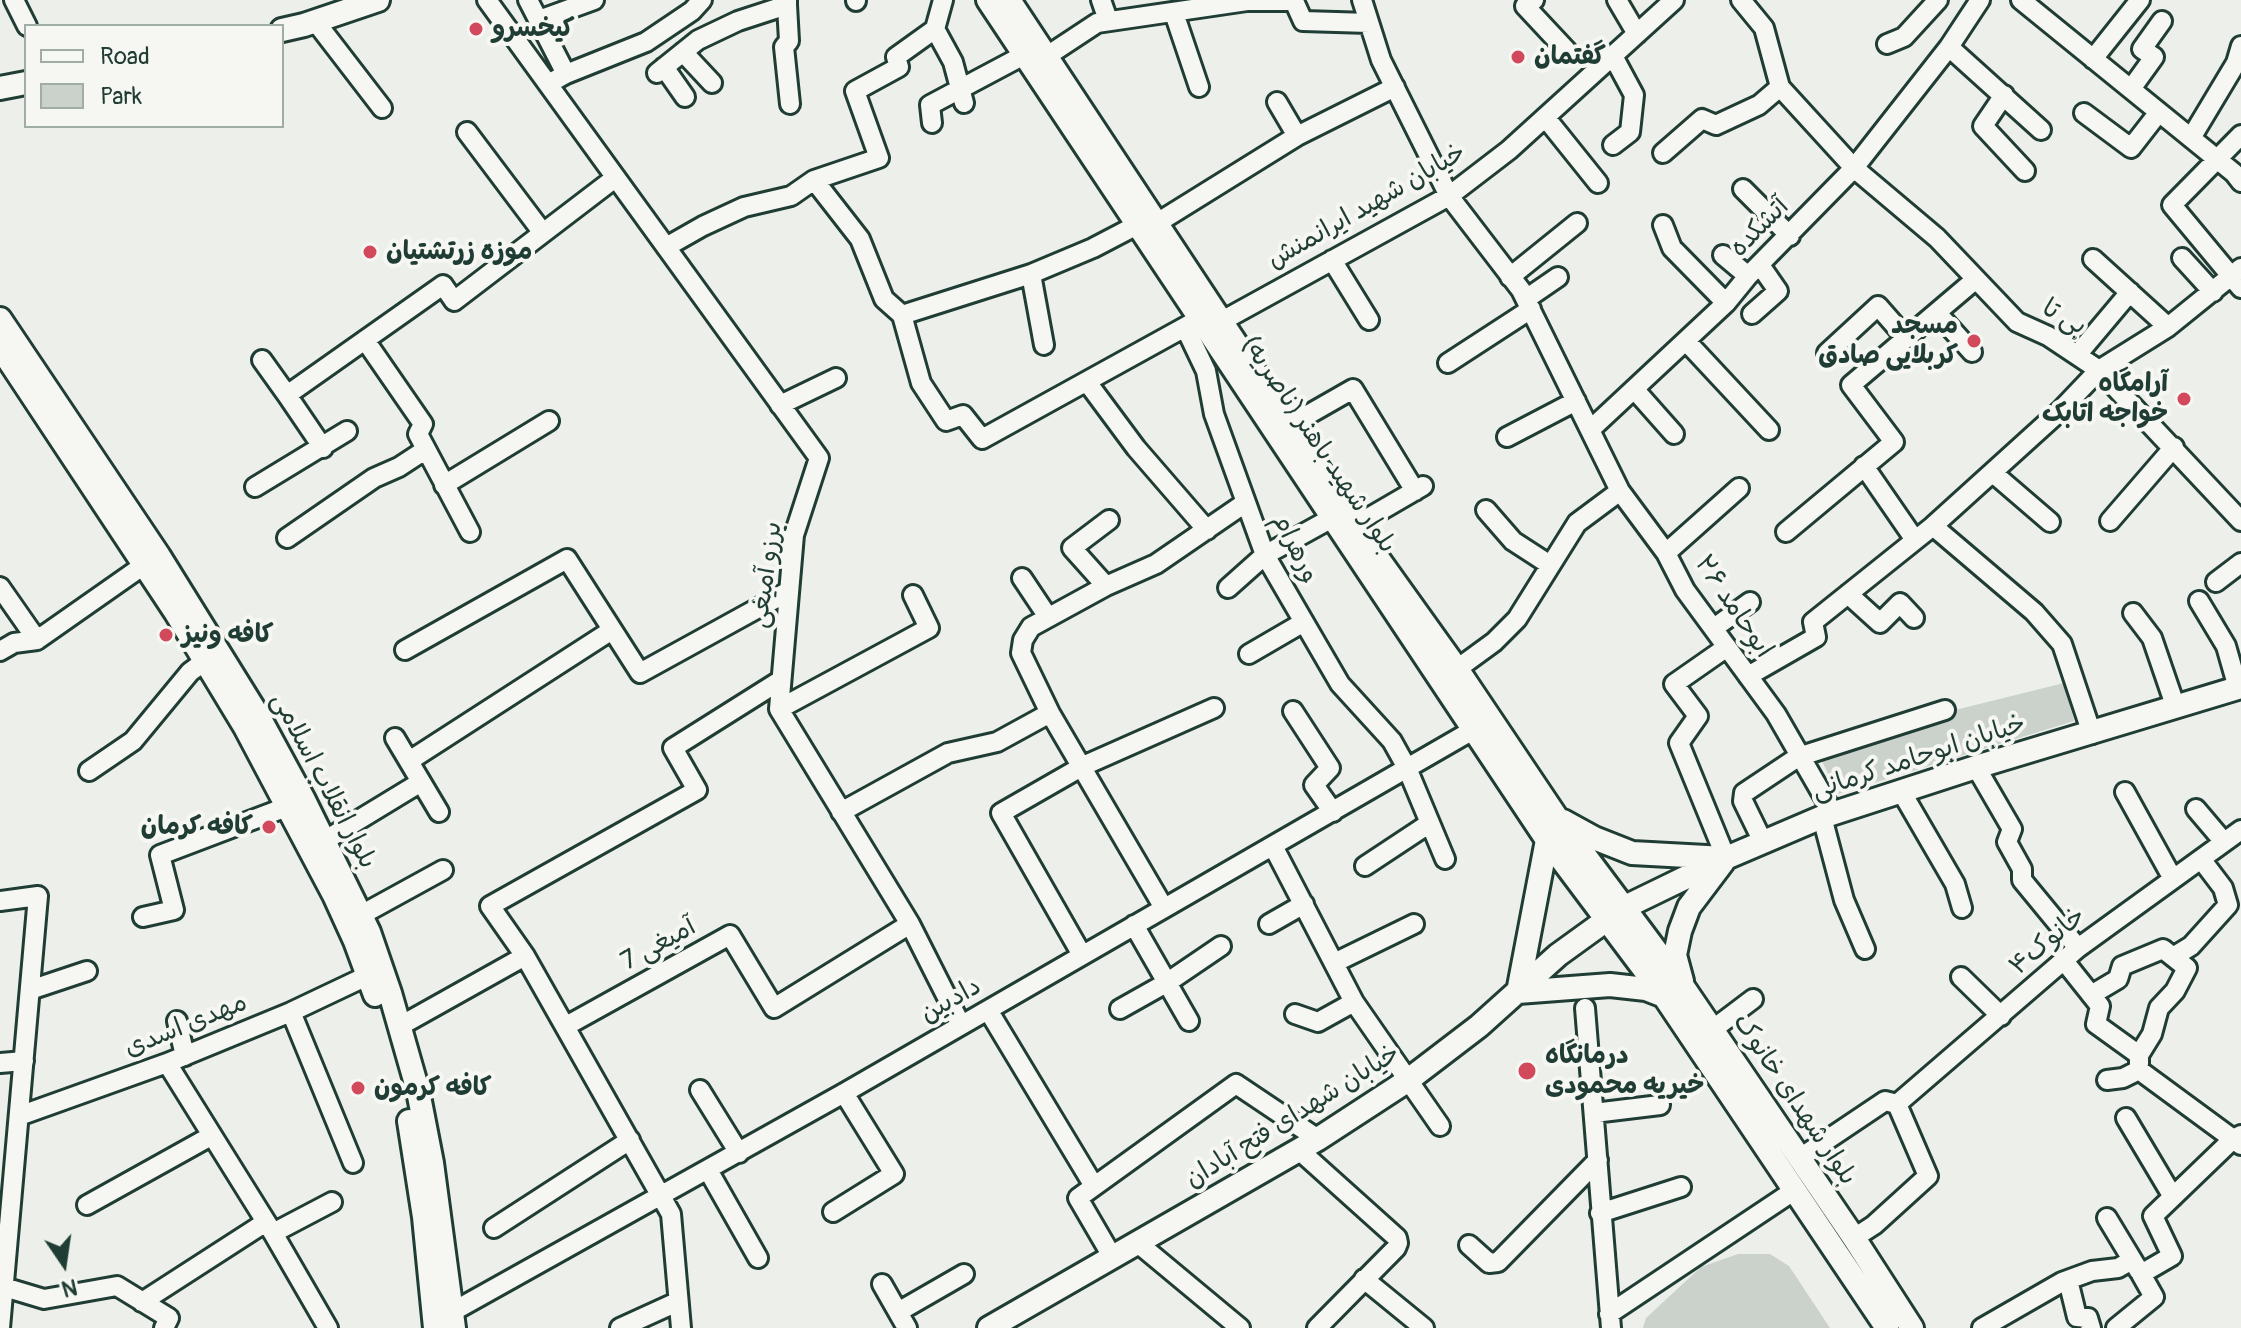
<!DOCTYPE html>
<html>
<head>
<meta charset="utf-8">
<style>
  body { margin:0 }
  #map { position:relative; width:2241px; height:1328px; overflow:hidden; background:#edefea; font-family:Pangolin,sans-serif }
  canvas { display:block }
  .legend { position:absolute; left:24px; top:24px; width:260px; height:104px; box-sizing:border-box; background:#f6f6f2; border:2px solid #a0aca6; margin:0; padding:10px 14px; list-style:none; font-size:24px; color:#1f3d34 }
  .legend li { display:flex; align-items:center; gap:16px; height:40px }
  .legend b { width:40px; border:2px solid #a0aca6 }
  .north { position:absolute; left:24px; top:1224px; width:80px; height:80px; -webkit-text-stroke:6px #f6f6f2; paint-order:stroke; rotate:167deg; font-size:22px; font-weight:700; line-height:32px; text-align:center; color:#1f3d34 }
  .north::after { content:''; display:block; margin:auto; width:28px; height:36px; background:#1f3d34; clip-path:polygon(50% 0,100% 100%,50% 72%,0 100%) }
</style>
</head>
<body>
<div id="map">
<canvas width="2241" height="1328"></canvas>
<ul class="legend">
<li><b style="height:10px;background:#f6f6f2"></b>Road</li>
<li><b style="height:22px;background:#cbd2cc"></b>Park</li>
</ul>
<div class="north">N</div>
</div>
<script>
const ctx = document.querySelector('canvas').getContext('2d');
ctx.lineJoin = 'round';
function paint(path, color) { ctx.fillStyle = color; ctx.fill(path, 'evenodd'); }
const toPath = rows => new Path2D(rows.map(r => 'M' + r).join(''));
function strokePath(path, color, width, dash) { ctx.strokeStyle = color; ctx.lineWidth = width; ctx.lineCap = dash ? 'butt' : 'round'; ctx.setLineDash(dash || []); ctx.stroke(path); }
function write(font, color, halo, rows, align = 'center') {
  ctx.font = font + ' Pangolin,"Playpen Sans Arabic",sans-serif'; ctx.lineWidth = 8; ctx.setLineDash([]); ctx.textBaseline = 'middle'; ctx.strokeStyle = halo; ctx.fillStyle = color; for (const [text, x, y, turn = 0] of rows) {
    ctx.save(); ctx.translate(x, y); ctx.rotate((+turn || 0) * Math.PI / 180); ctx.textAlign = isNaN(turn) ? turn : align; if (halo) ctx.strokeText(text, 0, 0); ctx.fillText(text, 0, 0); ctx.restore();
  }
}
paint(toPath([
  [2064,683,2074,721,1838,794,1819,755,1947,712],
  [1738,1254,1770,1254,1789,1266,1830,1328,1643,1328,1646,1318,1701,1267]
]), '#cbd2cc');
const minor = toPath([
  [14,0,27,26],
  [487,0,819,458,794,535,779,709,910,924,961,1025],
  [528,0,566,74],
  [856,0,856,1],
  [1101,0,1108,20],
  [1362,0,1381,60,1449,196,1521,290,1620,491,1666,553,1685,590,1776,714,1833,813],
  [1534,0,1525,6,1567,51],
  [1617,0,1637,34],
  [1741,0,1764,28,1780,87,1854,168,1937,238,2017,322,2048,336,2099,370,2241,521],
  [2021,0,2234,173,2241,182],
  [787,5,789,41,784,47,790,104],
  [1174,13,1199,87],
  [539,20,594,0],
  [315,21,382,108],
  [935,29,953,62,964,103],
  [1887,44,1904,37,1938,0],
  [1949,47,2041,130],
  [683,52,712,83],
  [1047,56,1097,23,1247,1,1294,1,1303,21,1369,23],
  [2093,59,2140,0],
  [664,67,685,97],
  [657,73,698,40,738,21,787,5,787,0],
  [548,84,566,74,646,42,692,11,702,0],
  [2131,89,2154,57,2142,49,2162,21],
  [2004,95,1983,126,2025,171],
  [1277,102,1297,136],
  [2084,113,2131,148,2159,112],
  [1545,117,1598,183],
  [932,123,930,105,1024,55],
  [467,132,543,233],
  [2241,135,2172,205,2241,288],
  [2191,138,2236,63,2241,46],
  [1613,145,1630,132,1634,95,1613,56],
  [1663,153,1702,119,1716,125,1759,105,1780,87],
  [814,180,860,239,884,299,902,315],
  [1743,189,1790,236],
  [1157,223,1297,136,1395,87],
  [1663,225,1672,248,1726,303],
  [666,247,703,226,744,207,791,196,814,180,879,158,855,91,899,67,896,57,935,29,943,0],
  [1723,255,1748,276],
  [2182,258,2213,292],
  [2093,259,2168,327],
  [1332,260,1369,320],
  [1031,274,1044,345],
  [1510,277,1577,223],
  [1526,299,1558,277],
  [1937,313,1972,352],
  [1752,314,1778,291,1760,265],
  [902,315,921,383,946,421,963,415,982,439,1194,322],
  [902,315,1031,274,1093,248,1137,225],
  [1222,321,1449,196,1509,150,1674,0],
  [1185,327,1206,371,1214,414,1265,555,1340,684,1392,741,1407,768,1445,859],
  [365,340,423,424,418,434,470,532],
  [1686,341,1769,430],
  [1827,353,1878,306,1906,338],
  [2077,355,2130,292],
  [262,360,287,395],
  [1448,363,1531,309],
  [1087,382,1136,448,1207,530],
  [1635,390,1674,434],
  [780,405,836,378],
  [1290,425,1353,389,1415,491],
  [1590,430,1726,303,1748,276,1854,168,1949,47,1980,0],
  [1507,437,1576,401],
  [323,448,287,395,443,285,454,301,615,178],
  [1864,466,1915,540],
  [1993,473,2050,522],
  [444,485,549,421],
  [255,487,347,431],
  [1486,510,1513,541,1550,565],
  [2110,521,2174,447],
  [1356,525,1423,486],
  [1933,526,2034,612,2062,644,2092,734],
  [1786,532,1894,442,1851,385,1976,279],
  [287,538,374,478,399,467,425,450],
  [1666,553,1739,488],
  [1022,578,1048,617],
  [2216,582,2241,563],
  [1106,586,1072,548,1109,520],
  [0,587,37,640],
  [1228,588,1265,555,1332,518],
  [1848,594,1880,623,1900,603,1914,618],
  [2199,601,2226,646,2238,688],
  [2133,613,2152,638,2176,708],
  [1714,628,1750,602],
  [405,650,567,559,640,673,789,591],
  [0,651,14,643,37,640,144,565],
  [1249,654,1304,622],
  [1457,669,1494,642,1517,619,1577,523,1620,491],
  [1748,676,1816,637,1813,622,1933,526,2060,411,2099,370,2168,327,2241,268],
  [779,709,929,628,913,595],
  [1293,711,1330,768,1314,785,1333,812],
  [395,738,439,812],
  [409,761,612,630],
  [1976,767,2012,829,2007,842,2022,869,2022,880,2078,948],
  [89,771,133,741,190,672,205,661],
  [1901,791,1955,884,1962,908],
  [2125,792,2173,879],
  [2196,809,2224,842],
  [841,812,948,753,997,742,1050,713],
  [1822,817,1844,900,1865,949],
  [324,841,421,782],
  [1763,842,1743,801,1744,793,1798,757,1945,710],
  [1273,846,1354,1002,1440,1126],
  [1726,858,1679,743,1698,716,1674,684,1727,647],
  [1365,866,1430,823],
  [0,901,38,896,0,1328],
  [1164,908,1050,713,1021,653,1023,640,1031,627,1106,586,1156,564,1245,503],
  [361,915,443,870],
  [143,917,174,910,160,855,289,806],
  [1269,924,1304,904],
  [1134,925,1189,1021],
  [1082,955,1001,813,1083,766,1214,708],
  [2173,957,2191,946,2228,905,2223,888,2201,859],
  [2065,962,2100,1006,2096,1024,2139,1055,2139,1064],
  [1334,963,1414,924],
  [1961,977,2001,1016],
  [30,990,87,971],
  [2091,995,2118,979,2122,966,2163,949,2187,968,2175,991,2159,1008,2152,1034,2139,1055],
  [1585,1008,1611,1328],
  [1120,1009,1168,982,1221,946],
  [988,1010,1094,1186],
  [291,1012,353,1163],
  [1295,1014,1318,1022,1354,1002],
  [177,1021,185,1056],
  [400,1026,525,956],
  [566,1026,730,935,774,1008,910,924],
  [1712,1030,1753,999],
  [0,1063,24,1061],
  [167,1063,273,1233,328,1328],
  [2107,1080,2123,1078,2139,1070,2241,1145],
  [700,1090,739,1153],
  [1897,1104,2078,948,2241,830],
  [1594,1113,1660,1105],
  [19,1116,167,1063,291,1012,369,975],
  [2126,1118,2173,1197],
  [1299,1150,1397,1238,1398,1243,1396,1248,1317,1328],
  [1800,1158,1885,1101,1897,1104],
  [708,1170,758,1258],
  [87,1205,211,1136],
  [833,1212,894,1174,844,1093],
  [1600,1213,1681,1187],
  [2107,1218,2139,1271],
  [494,1228,630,1140],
  [273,1233,332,1202],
  [1854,1238,1874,1225,1928,1176,1897,1104],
  [1139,1244,1240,1328],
  [1469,1245,1489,1263,1498,1262,1598,1160],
  [1113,1258,1078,1198,1236,1084,1318,1139],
  [1364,1279,1424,1328],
  [2068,1280,2077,1317,2088,1318,2091,1328],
  [882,1284,907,1328],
  [4,1287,44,1299,117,1286,169,1318,164,1328],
  [142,1302,266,1222],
  [452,1312,844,1093,1473,730],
  [898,1312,964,1274],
  [1609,1314,1795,1190],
  [620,1328,677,1302],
  [681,1328,671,1214,525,956,490,906,697,790,673,748,781,680],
  [1982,1328,2062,1282,2092,1271,2118,1268,2132,1260],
  [2116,1328,2154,1297,2141,1274,2172,1256,2153,1216,2233,1139,2241,1135]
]);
const major = toPath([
  [988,0,1547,840,1664,996,1887,1328],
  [1009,0,1379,560,1457,669,1557,818,1684,988,1854,1238,1912,1328],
  [282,30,304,25,378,0],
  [0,88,26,83],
  [0,319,159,556,259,717,304,800,369,932,390,993,418,1091,432,1163,454,1328],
  [0,347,176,613,245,727,334,895,355,941,375,995],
  [1563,821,1594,838,1632,853,1725,858],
  [1547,840,1518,992,1610,985,1646,989,1664,996],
  [1682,981,1675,955,1680,931,1689,907,1723,862],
  [409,1121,424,1217,435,1328],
  [989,1328,1318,1139,1407,1081,1479,1026,1558,955,1623,908,1726,858,1822,817,1976,767,2241,687]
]);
strokePath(minor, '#1f3d34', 24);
strokePath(major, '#1f3d34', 28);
strokePath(minor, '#f6f6f2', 18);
strokePath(major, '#f6f6f2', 22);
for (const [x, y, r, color] of [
  [476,29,8,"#d1495b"],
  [1518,57,8,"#d1495b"],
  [370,252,8,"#d1495b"],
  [1974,341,8,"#d1495b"],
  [2184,399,8,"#d1495b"],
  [166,635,8,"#d1495b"],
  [269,827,8,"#d1495b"],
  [1527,1071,10,"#d1495b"],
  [358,1088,8,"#d1495b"]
]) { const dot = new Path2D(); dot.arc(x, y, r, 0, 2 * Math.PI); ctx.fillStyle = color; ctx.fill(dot); strokePath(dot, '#f6f6f2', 3); }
write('bold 26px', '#1f3d34', '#f6f6f2', [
  ["کیخسرو",492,29],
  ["گفتمان",1534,57],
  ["موزه زرتشتیان",386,252],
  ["مسجد",1958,326,"right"],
  ["کربلایی صادق",1958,356,"right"],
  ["آرامگاه",2168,384,"right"],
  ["خواجه اتابک",2168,414,"right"],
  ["کافه ونیز",182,635],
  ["کافه کرمان",253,827,"right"],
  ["درمانگاه",1545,1056],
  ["خیریه محمودی",1545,1086],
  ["کافه کرمون",374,1088]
], 'left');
write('26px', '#1f3d34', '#f6f6f2', [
  ["خیابان شهید ایرانمنش",1367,207,-30],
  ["آتشکده",1760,228,-45],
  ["بی تا",2064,318,29],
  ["بلوار شهید باهنر (ناصریه)",1318,445,56],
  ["ورهرام",1295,549,64],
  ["برزو آمیغی",767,575,-82],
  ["ابوحامد ۲۶",1733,607,56],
  ["خیابان ابوحامد کرمانی",1919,758,-18],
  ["بلوار انقلاب اسلامی",323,781,62],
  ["خانوک۴",2048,942,-40],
  ["آمیغی 7",659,945,-29],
  ["دادبین",951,1001,-30],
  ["مهدی اسدی",186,1026,-22],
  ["بلوار شهدای خانوک",1794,1100,56],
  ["خیابان شهدای فتح آبادان",1293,1117,-32]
]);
</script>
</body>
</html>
